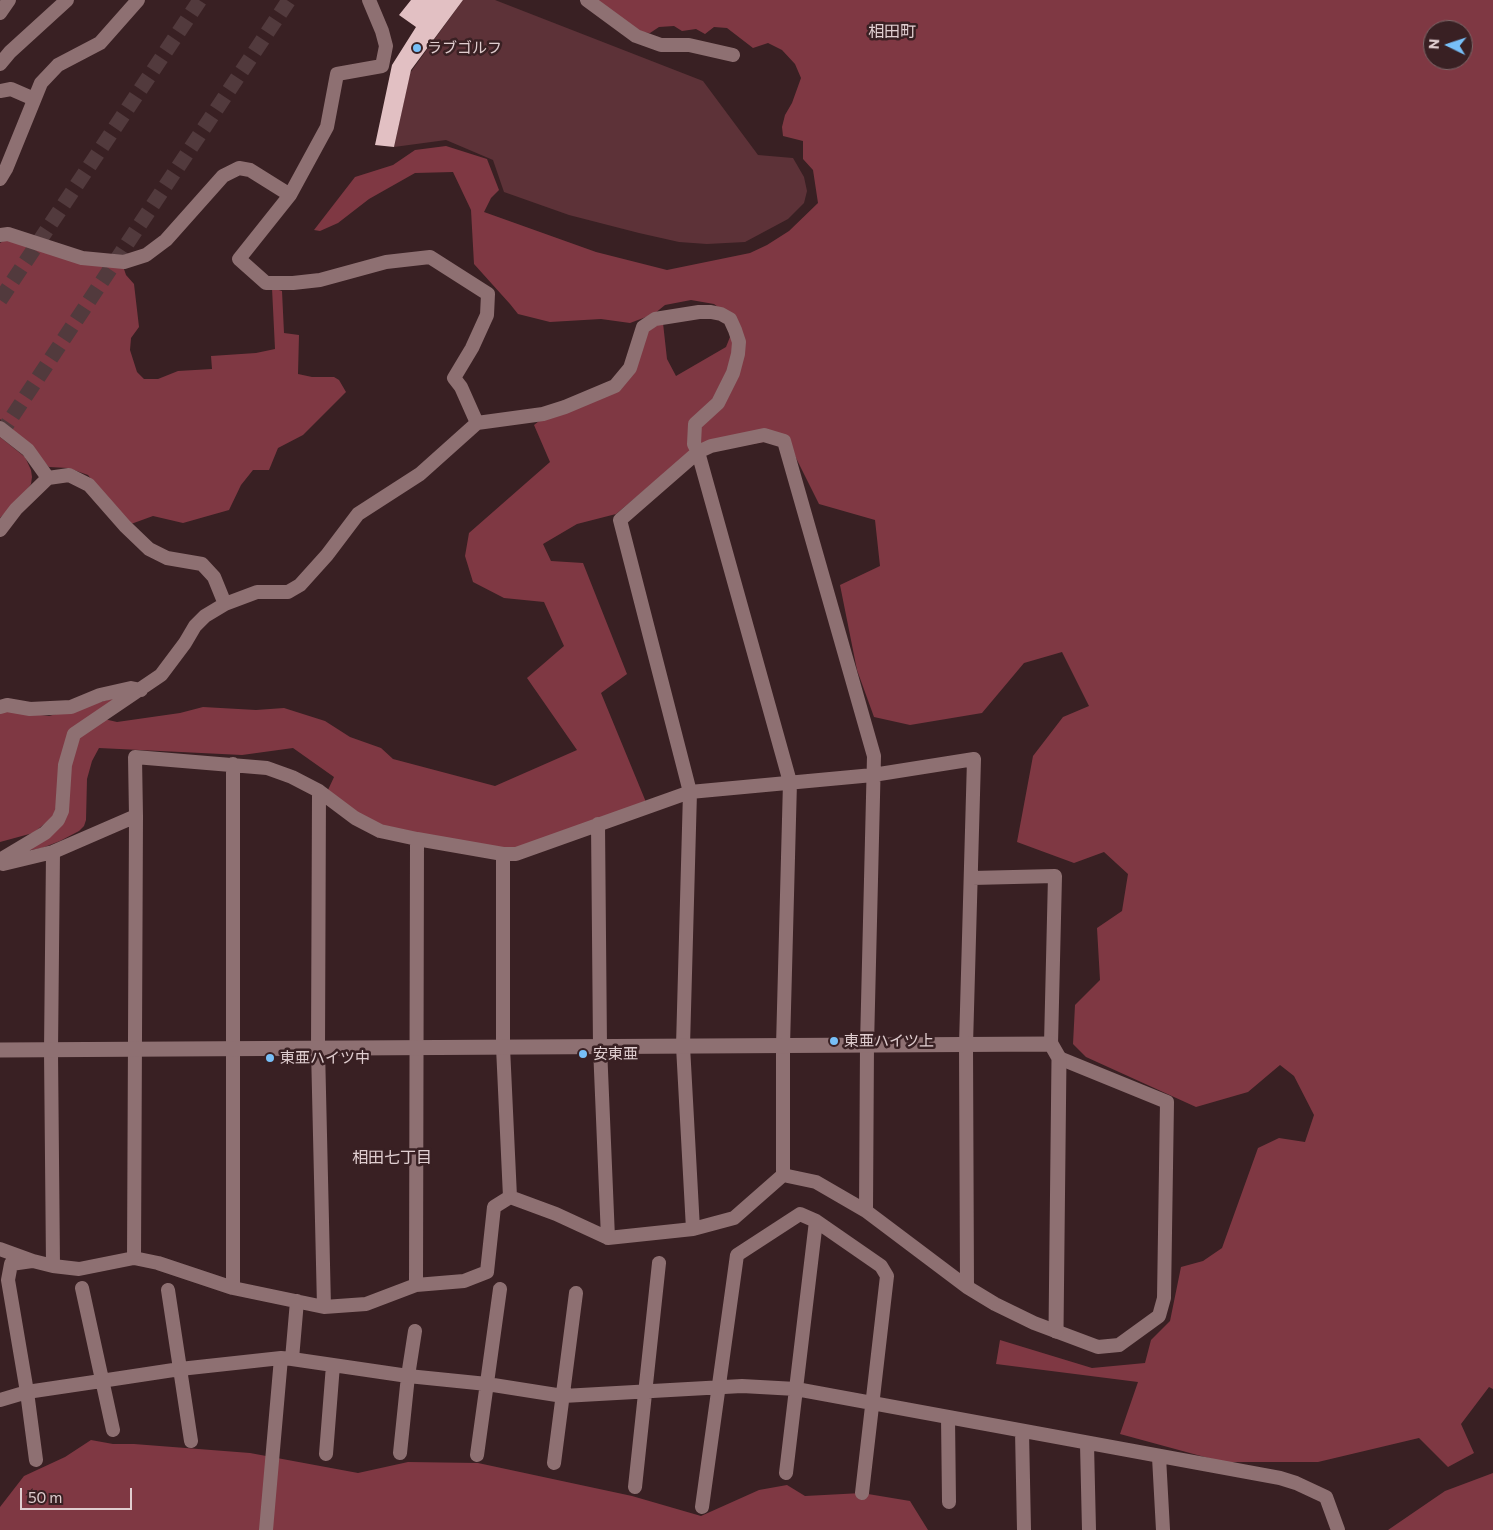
<!DOCTYPE html>
<html>
<head>
<meta charset="utf-8">
<style>
  body { margin:0 }
  #map { position:relative; width:1493px; height:1530px; overflow:hidden; background:#392023; font-family:Commissioner,sans-serif }
  canvas { display:block }
  .north { position:absolute; left:1423px; top:20px; width:50px; height:50px; box-sizing:border-box; background:#392023; border:1px solid #7c6668; border-radius:50%; rotate:274deg; font-size:14px; font-weight:700; line-height:20px; text-align:center; color:#e0ced0 }
  .north::after { content:''; display:block; margin:auto; width:18px; height:22px; background:#77bff7; clip-path:polygon(50% 0,100% 100%,50% 72%,0 100%) }
  .scale { position:absolute; left:20px; top:1488px; width:112px; height:22px; box-sizing:border-box; border:2px solid #e0ced0; border-top:0; padding-left:6px; font-size:15px; line-height:18px; white-space:nowrap; color:#e0ced0; -webkit-text-stroke:4px #392023; paint-order:stroke }
</style>
</head>
<body>
<div id="map">
<canvas width="1493" height="1530"></canvas>
<div class="north">N</div>
<div class="scale">50 m</div>
</div>
<script>
const ctx = document.querySelector('canvas').getContext('2d');
ctx.lineJoin = 'round';
function paint(path, color) { ctx.fillStyle = color; ctx.fill(path, 'evenodd'); }
const toPath = rows => new Path2D(rows.map(r => 'M' + r).join(''));
function strokePath(path, color, width, dash) { ctx.strokeStyle = color; ctx.lineWidth = width; ctx.lineCap = dash ? 'butt' : 'round'; ctx.setLineDash(dash || []); ctx.stroke(path); }
function write(font, color, halo, rows, align = 'center') {
  ctx.font = font + ' Commissioner,"Noto Sans JP",sans-serif'; ctx.lineWidth = 5; ctx.setLineDash([]); ctx.textBaseline = 'middle'; ctx.strokeStyle = halo; ctx.fillStyle = color; for (const [text, x, y, turn = 0] of rows) {
    ctx.save(); ctx.translate(x, y); ctx.rotate((+turn || 0) * Math.PI / 180); ctx.textAlign = isNaN(turn) ? turn : align; if (halo) ctx.strokeText(text, 0, 0); ctx.fillText(text, 0, 0); ctx.restore();
  }
}
paint(toPath([
  [463,0,495,0,703,81,758,155,793,158,804,177,807,191,804,203,788,219,745,242,707,244,679,242,639,233,569,215,504,192,493,160,446,140,394,147,410,73]
]), '#5d3238');
paint(toPath([
  [593,0,1493,0,1493,1389,1489,1387,1461,1424,1474,1453,1448,1467,1419,1438,1318,1462,1223,1462,1120,1434,1138,1382,996,1364,1000,1340,1092,1368,1145,1363,1151,1340,1170,1321,1181,1267,1203,1261,1222,1248,1258,1148,1279,1138,1305,1142,1314,1115,1294,1076,1280,1065,1248,1092,1196,1107,1086,1057,1073,1044,1075,1005,1100,980,1097,928,1122,911,1128,874,1104,852,1074,863,1017,842,1033,756,1063,717,1089,706,1062,652,1024,663,982,713,910,725,874,717,857,670,840,585,880,566,875,520,819,504,786,438,685,456,616,514,577,524,543,544,551,561,583,563,627,674,601,693,648,807,503,854,380,831,328,790,334,777,293,748,242,755,99,748,92,761,87,779,86,820,84,826,79,831,60,841,42,848,25,851,47,836,78,738,104,719,117,722,180,713,203,707,256,710,284,708,325,721,350,737,381,748,393,759,495,786,577,750,527,678,564,646,544,602,504,598,473,582,465,556,469,533,550,462,534,425,539,421,616,392,650,327,663,323,667,359,676,376,726,347,730,337,732,324,726,313,714,304,691,300,665,305,654,314,630,323,601,319,550,322,518,314,510,304,474,264,471,210,453,172,415,173,369,199,338,223,320,231,314,230,355,177,393,165,415,150,446,146,487,159,499,190,491,198,484,212,596,252,667,270,750,253,767,245,789,231,818,203,813,170,803,159,803,141,783,136,782,127,785,115,792,103,801,78,795,64,782,50,768,43,753,48,727,28,714,27,705,34,696,29,682,31,674,26,659,27,650,33,639,32],
  [1433,30,1463,30,1463,60,1433,60],
  [12,240,123,266,126,275,134,284,139,327,131,338,130,350,137,372,144,379,158,379,178,371,212,369,211,356,256,353,275,349,272,288,282,291,284,333,299,335,298,374,312,377,334,377,339,380,346,392,303,435,278,448,269,470,253,470,241,485,229,510,183,523,153,516,131,524,112,506,88,475,68,468,49,467,0,419,0,243,3,241],
  [0,437,25,457,31,470,32,477,31,484,24,494,0,518],
  [126,695,70,732,57,810,52,818,33,833,0,842,0,713,8,711,49,716],
  [91,1440,113,1444,134,1444,250,1453,358,1473,408,1462,478,1463,632,1496,701,1516,759,1490,787,1485,805,1496,862,1493,910,1501,928,1530,0,1530,0,1507,24,1476,65,1457],
  [1493,1473,1493,1530,1388,1530,1445,1491]
]), '#7f3843');
paint(toPath([
  [411,0,463,0,411,70,394,147,375,145,392,65,416,27,399,15]
]), '#e2c0c3');
strokePath(toPath([
  [0,300,200,0],
  [0,435,289,0]
]), '#523a3d', 15, [15, 8]);
strokePath(toPath([
  [369,0,382,31,386,46,382,66,337,74,327,127,290,195,239,259,266,283,293,283,320,280,386,262,430,257,488,294,487,315,472,348,454,378,461,387,477,423],
  [587,0,636,36,661,45,689,45,733,55],
  [0,13,9,0],
  [0,64,10,52,67,0],
  [0,91,11,89,34,99],
  [0,179,6,169,41,83,58,65,100,43,138,0],
  [0,235,8,234,82,258,124,262,146,255,166,240,223,176,239,168,250,170,290,195],
  [0,428,28,450,48,478,69,475,89,485,125,526,149,549,167,558,202,564,214,577,225,604],
  [0,530,16,509,48,478],
  [0,707,7,705,30,709,71,707,100,695,131,688,141,690],
  [233,764,233,1288],
  [319,791,318,1049,324,1307],
  [598,824,600,1047,608,1238],
  [503,854,503,1047,510,1197],
  [0,860,45,833,58,820,62,811,65,765,74,734,161,675,185,643,195,626,205,616,225,604,257,592,288,592,300,585,327,555,358,514,420,474,477,423,543,414,565,407,615,386,630,368,643,327,655,319,699,312,711,312,721,314,730,319,735,330,739,342,738,354,733,373,718,403,695,424,694,444,698,452,790,782,783,1046,783,1175],
  [3,864,53,852,136,816],
  [972,878,1055,876,1051,1044],
  [693,1229,683,1046,690,792,620,520,698,452,711,446,764,435,784,441,874,756,867,1045,866,1211],
  [0,1249,33,1261,53,1266,79,1269,134,1258,158,1263,233,1288,324,1307,366,1304,416,1285,464,1281,487,1272,494,1207,510,1197,556,1214,608,1238,693,1229,734,1218,783,1175,816,1182,866,1211,967,1287,995,1304,1034,1323,1098,1347,1119,1345,1159,1316,1164,1298,1167,1102,1059,1058],
  [134,1258,136,816,135,757,267,768,292,777,319,791,355,818,380,831,417,839,503,854,516,854,690,792,873,775,974,759,966,1045,967,1287],
  [32,1261,11,1264,8,1280,27,1392,36,1460],
  [53,1266,51,1051,53,852],
  [416,1285,417,839],
  [82,1288,113,1430],
  [168,1290,191,1441],
  [292,1359,297,1301],
  [0,1400,27,1392,101,1381,180,1369,281,1358,292,1359,408,1376,487,1384,563,1396,742,1386,796,1389,1280,1478,1296,1483,1326,1497,1338,1530],
  [948,1417,949,1502],
  [1022,1431,1024,1530],
  [1087,1444,1089,1530],
  [400,1453,408,1376,415,1331],
  [326,1454,333,1365],
  [477,1455,500,1289],
  [1159,1457,1163,1530],
  [554,1463,576,1293],
  [786,1473,816,1221],
  [635,1487,659,1263],
  [702,1507,737,1255,800,1214,816,1221,881,1266,887,1276,862,1493],
  [266,1530,281,1358]
]), '#8e7072', 14);
strokePath(toPath([
  [0,1050,1051,1044,1059,1058,1056,1331]
]), '#8e7072', 15);
for (const [x, y, r, color] of [
  [417,48,5,"#77bff7"],
  [834,1041,5,"#77bff7"],
  [583,1054,5,"#77bff7"],
  [270,1058,5,"#77bff7"]
]) { const dot = new Path2D(); dot.arc(x, y, r, 0, 2 * Math.PI); ctx.fillStyle = color; ctx.fill(dot); strokePath(dot, '#392023', 2); }
write('15px', '#e0ced0', '#392023', [
  ["ラブゴルフ",427,48],
  ["東亜ハイツ上",844,1041],
  ["安東亜",593,1054],
  ["東亜ハイツ中",280,1058]
], 'left');
write('16px', '#e0ced0', '#392023', [
  ["相田町",892,32],
  ["相田七丁目",392,1158]
]);
</script>
</body>
</html>
